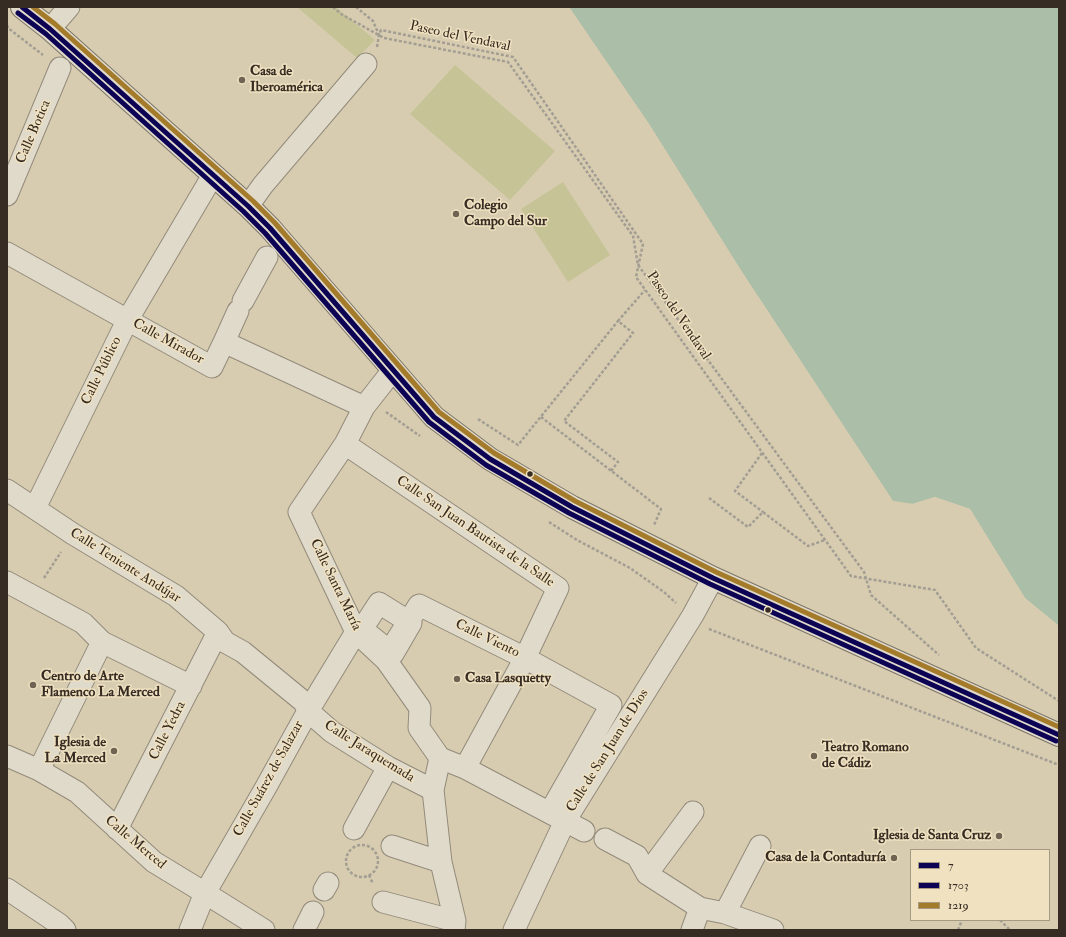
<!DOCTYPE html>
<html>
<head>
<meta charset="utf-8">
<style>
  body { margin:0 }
  #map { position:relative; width:1066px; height:937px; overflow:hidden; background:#d8ccb0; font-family:"IM FELL Double Pica",serif }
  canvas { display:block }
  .frame { position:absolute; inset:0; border:8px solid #372c23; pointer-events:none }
  .legend { position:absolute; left:910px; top:849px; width:140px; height:72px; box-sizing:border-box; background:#f0e2c1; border:1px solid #a69982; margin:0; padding:5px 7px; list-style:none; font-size:12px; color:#372c23 }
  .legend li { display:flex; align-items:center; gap:8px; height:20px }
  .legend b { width:20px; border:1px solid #a69982 }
</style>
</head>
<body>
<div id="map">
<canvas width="1066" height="937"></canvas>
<div class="frame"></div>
<ul class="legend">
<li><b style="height:5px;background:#0c0354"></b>7</li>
<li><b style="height:5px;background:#0c0354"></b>1703</li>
<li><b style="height:5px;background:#a47b2a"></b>1219</li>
</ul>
</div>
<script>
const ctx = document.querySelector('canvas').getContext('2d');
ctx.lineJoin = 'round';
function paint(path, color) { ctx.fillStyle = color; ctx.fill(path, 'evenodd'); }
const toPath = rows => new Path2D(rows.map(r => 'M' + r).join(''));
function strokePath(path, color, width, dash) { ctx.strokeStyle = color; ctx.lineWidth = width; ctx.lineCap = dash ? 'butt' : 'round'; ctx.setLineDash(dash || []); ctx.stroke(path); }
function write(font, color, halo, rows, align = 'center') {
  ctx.font = font + ' "IM FELL Double Pica",serif'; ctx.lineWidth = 3; ctx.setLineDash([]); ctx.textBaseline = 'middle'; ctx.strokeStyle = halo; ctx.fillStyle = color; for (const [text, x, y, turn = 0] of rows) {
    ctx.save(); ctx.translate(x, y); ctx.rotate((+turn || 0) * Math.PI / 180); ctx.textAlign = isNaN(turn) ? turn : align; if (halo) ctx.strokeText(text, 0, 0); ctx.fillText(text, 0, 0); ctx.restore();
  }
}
paint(toPath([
  [297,7,336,7,375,40,357,58],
  [455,65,555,151,510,200,410,114],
  [563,182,610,255,568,282,521,209]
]), '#c6c397');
paint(toPath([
  [569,7,1059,7,1059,626,1025,598,970,509,935,497,912,504,893,501,742,272,649,124]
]), '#aabea8');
paint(toPath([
  [567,7,569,7,649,124,742,272,893,501,913,504,935,497,970,509,1025,598,1059,626,1059,628,1023,599,968,510,935,499,913,506,891,503,741,273,647,125]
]), '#d8ccb0');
const street = toPath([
  [50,29,69,7],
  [7,195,60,68],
  [248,206,263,185,366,64],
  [7,253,212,367,224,342,364,407],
  [243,301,267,257],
  [224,342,238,311],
  [393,370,364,407,345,444,299,512,356,632,386,660,420,708,419,728,440,758,465,768,584,831],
  [345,444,558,588,525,658,465,768],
  [7,490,73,534,176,596,218,632,225,642,243,652,304,702,308,711,332,732,388,767,433,790],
  [35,508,128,319,213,175],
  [7,582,83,623,102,642,191,686],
  [379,603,411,623,393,654,362,629,379,603],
  [386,660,391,649,419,605,525,658,611,705,550,812],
  [7,756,39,770,77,792,154,862,205,893,264,930],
  [440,758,433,790,441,862,455,921,454,930],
  [39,770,102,642],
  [117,829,218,632],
  [354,829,388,767],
  [605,839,637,856,647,874,700,908,725,913,773,930],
  [392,846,441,862],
  [647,874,693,812],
  [7,889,59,924,65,930],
  [324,890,328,883],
  [383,902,455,921],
  [725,913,760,846],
  [190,930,205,893,266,787,308,711,356,632],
  [304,930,313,912],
  [514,930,565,821,693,615,713,578],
  [692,930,700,908]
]);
const secondary = toPath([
  [22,7,50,29,248,206,270,228,434,417,490,459,572,507,713,578,1059,735]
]);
strokePath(street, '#928a7a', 23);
strokePath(secondary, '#7c7566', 24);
strokePath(toPath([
  [333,7,341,14,384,38,508,62,633,236,638,265,864,572,871,595,939,655],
  [356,7,373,21,379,35,381,30,513,57,643,244,636,277,851,576,935,590,976,648,1059,701],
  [7,25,8,28,43,55],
  [377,47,379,35],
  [386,412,420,436],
  [541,417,661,509,654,525],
  [478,419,518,445,618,321],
  [762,453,735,491,763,512],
  [611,471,618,462,564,421,633,333,618,321,645,290],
  [709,498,748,527,763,512,808,546,825,540],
  [549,522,577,540,630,568,664,592,676,603],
  [44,578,61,552],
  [709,629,1059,765],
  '346 861a16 16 0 1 1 32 0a16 16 0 1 1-32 0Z',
  [369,875,373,884],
  [1000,920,1010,930],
  [958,930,962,920]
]), '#a39e93', 2.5, [3, 2]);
strokePath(street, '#e0dacb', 21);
strokePath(secondary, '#e0dacb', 22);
strokePath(toPath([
  [22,7,50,29,248,206,270,228,434,417,490,459,572,507,713,578,1059,735]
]), '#0c0354', 5);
strokePath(toPath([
  [18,13,46,34,243,211,265,233,429,422,486,465,569,513,710,584,1056,741]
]), '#0c0354', 5);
strokePath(toPath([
  [33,7,55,24,253,201,275,223,439,412,494,453,575,501,716,572,1059,727]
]), '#a47b2a', 5);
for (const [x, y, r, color] of [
  [242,80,4,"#6f6454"],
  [456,214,4,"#6f6454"],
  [530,474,3.5,"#372c23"],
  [768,610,3.5,"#372c23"],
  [457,679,4,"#6f6454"],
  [33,685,4,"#6f6454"],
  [114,751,4,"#6f6454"],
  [814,756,4,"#6f6454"],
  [999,836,4,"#6f6454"],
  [894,858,4,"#6f6454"]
]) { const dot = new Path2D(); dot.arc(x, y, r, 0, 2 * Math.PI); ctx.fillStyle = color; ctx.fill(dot); strokePath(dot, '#f0e2c1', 1.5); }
write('14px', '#372c23', '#f0e2c1', [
  ["Paseo del Vendaval",460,37,12],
  ["Calle Botica",34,132,-67],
  ["Paseo del Vendaval",678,316,56],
  ["Calle Mirador",168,342,29],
  ["Calle Público",102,371,-64],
  ["Calle San Juan Bautista de la Salle",475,532,34],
  ["Calle Teniente Andújar",125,566,32],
  ["Calle Santa María",335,585,64],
  ["Calle Viento",487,639,26],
  ["Calle Yedra",168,731,-63],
  ["Calle de San Juan de Dios",608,751,-58],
  ["Calle Jaraquemada",369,752,32],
  ["Calle Suárez de Salazar",269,779,-61],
  ["Calle Merced",135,843,40]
]);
write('bold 14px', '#372c23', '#f0e2c1', [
  ["Casa de",250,72],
  ["Iberoamérica",250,88],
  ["Colegio",464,206],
  ["Campo del Sur",464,222],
  ["Centro de Arte",41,677],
  ["Flamenco La Merced",41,693],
  ["Casa Lasquetty",465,679],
  ["Iglesia de",106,743,"right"],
  ["La Merced",106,759,"right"],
  ["Teatro Romano",822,748],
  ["de Cádiz",822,764],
  ["Iglesia de Santa Cruz",991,836,"right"],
  ["Casa de la Contaduría",886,858,"right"]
], 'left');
</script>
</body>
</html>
